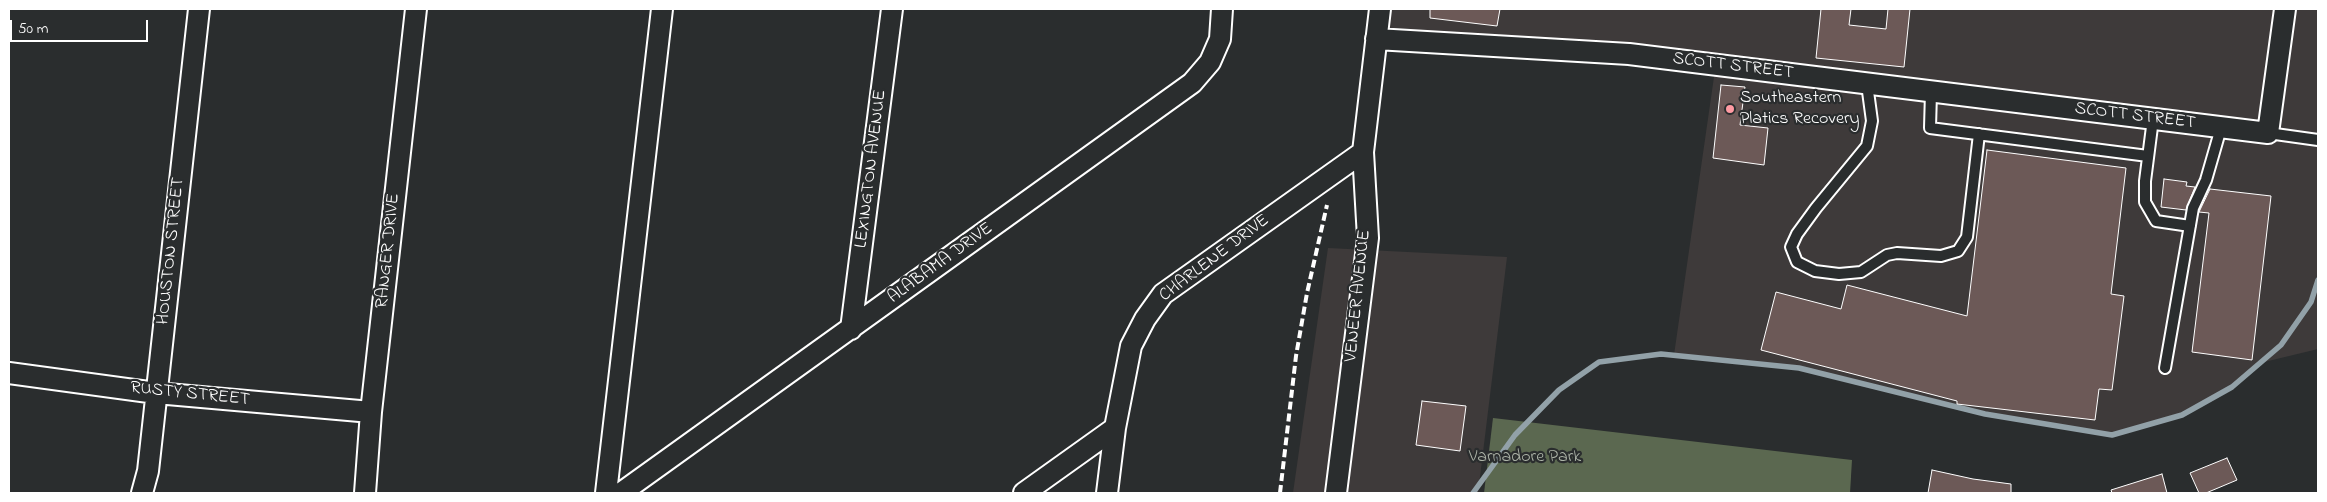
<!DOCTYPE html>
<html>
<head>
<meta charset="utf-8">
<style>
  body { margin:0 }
  #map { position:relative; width:2327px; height:502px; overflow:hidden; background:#2a2d2e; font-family:"Indie Flower",sans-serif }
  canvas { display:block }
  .frame { position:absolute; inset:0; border:10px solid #fff; pointer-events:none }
  .scale { position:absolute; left:10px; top:20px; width:138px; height:22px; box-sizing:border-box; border:2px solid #fff; border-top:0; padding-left:6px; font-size:15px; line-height:18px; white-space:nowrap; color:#fff; -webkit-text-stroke:4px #2a2d2e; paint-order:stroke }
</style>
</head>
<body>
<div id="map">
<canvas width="2327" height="502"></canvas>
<div class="frame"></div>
<div class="scale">50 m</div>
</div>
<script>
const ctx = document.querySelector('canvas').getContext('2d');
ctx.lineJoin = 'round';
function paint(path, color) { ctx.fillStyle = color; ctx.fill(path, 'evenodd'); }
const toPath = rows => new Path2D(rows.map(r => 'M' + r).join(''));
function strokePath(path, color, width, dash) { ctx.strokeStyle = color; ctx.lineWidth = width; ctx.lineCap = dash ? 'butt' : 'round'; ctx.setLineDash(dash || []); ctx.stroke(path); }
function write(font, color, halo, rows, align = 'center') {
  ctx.font = font + ' "Indie Flower",sans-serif'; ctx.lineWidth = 4.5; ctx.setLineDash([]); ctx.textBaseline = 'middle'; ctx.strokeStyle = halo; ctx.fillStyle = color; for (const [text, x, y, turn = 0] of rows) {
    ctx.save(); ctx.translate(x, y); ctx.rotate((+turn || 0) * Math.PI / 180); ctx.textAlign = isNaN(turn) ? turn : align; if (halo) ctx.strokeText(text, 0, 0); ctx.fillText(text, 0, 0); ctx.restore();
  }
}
paint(toPath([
  [1380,9,2318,9,2318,349,2260,363,2232,387,2182,415,2112,435,1985,414,1799,368,1674,355,1716,63,1376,39],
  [1328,248,1507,257,1478,493,1293,493]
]), '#3e3a3a');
paint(toPath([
  [1493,418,1852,460,1850,493,1484,493]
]), '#5b6850');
strokePath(toPath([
  [1473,493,1515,435,1559,390,1599,362,1661,354,1799,368,1985,414,2112,435,2182,415,2232,387,2281,345,2311,302,2318,280]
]), '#92a1a8', 5.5);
const building = toPath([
  [1430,9,1500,9,1497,26,1430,18,1430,9],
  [1821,9,1851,9,1849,25,1886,29,1888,9,1910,9,1904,67,1816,58,1821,9],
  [1721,85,1745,87,1740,125,1768,128,1764,165,1713,158,1721,85],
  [1987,150,2126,168,2111,294,2124,296,2112,390,2099,389,2095,420,1957,404,1957,401,1761,350,1776,292,1841,309,1847,285,1967,316,1987,150],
  [2164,179,2187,182,2186,186,2195,187,2186,210,2161,207,2164,179],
  [2210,189,2271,196,2252,360,2192,352,2209,213,2199,212,2210,189],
  [1422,401,1466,406,1460,451,1416,445,1422,401],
  [2227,458,2237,480,2206,493,2199,493,2190,473,2227,458],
  [1932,470,1973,479,2011,484,2011,493,1928,493,1932,470],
  [2162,474,2167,493,2112,493,2111,490,2162,474]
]);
paint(building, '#6c5957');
strokePath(building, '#fff', 1);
const lane = toPath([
  [1867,84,1872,121,1867,146,1816,208,1797,234,1791,247,1797,262,1815,271,1839,274,1861,272,1887,255,1897,253,1941,256,1958,251,1967,237,1979,134],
  [1931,92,1930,128,2148,156],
  [2153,119,2145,181,2145,202,2156,221,2190,226],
  [2268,133,2318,140],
  [2165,368,2193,208,2206,180,2221,128]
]);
const street = toPath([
  [1376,39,1629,54,2268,133,2285,9],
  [851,329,892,9],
  [9,373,156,393,371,412],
  [142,493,148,471,199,9],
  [365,493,371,412,416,9],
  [606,493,662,9],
  [621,493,1192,83,1210,62,1220,39,1222,9],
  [1024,493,1115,428],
  [1107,493,1115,428,1131,346,1145,319,1163,294,1363,152],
  [1336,493,1368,238,1363,152,1380,9]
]);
strokePath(lane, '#fff', 14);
strokePath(street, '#fff', 24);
strokePath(lane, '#2a2d2e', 10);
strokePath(street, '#2a2d2e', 20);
strokePath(toPath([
  [1280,493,1296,356,1307,293,1327,205]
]), '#fff', 4, [8, 4]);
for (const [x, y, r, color] of [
  [1730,109,5,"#ff9aa2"]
]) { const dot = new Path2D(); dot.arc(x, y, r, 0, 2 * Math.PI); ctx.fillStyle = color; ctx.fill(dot); strokePath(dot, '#2a2d2e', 2); }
write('18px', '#fff', '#2a2d2e', [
  ["SCOTT STREET",1733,67,7],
  ["SCOTT STREET",2135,117,7],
  ["LEXINGTON AVENUE",872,169,-83],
  ["HOUSTON STREET",172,251,-84],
  ["RANGER DRIVE",389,251,-84],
  ["CHARLENE DRIVE",1215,259,-37],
  ["ALABAMA DRIVE",941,264,-36],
  ["VENEER AVENUE",1359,296,-84],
  ["RUSTY STREET",190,395,6]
]);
write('18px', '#fff', '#2a2d2e', [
  ["Southeastern",1740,99],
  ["Platics Recovery",1740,120]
], 'left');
write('18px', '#adb4a8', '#2a2d2e', [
  ["Varnadore Park",1525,458]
]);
</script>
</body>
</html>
